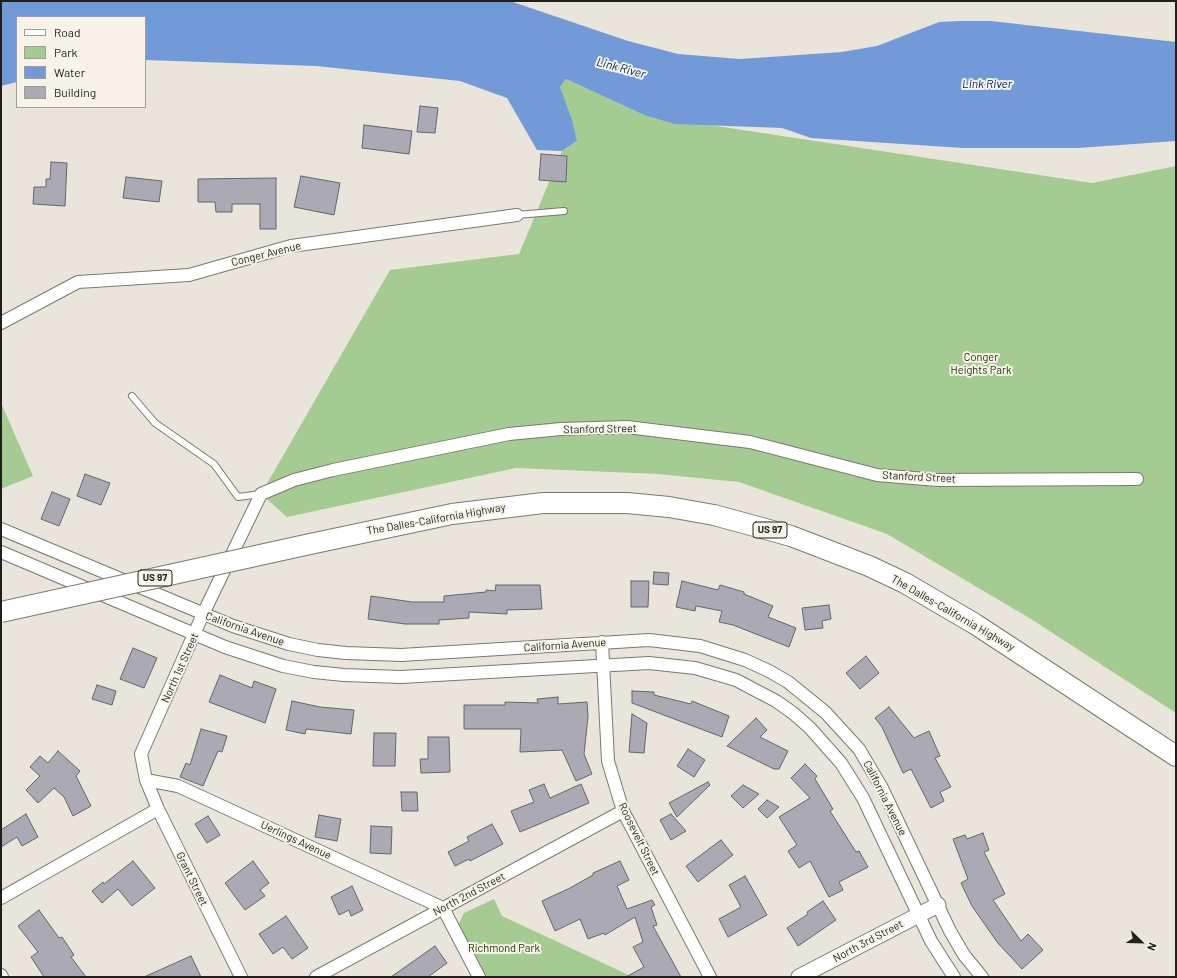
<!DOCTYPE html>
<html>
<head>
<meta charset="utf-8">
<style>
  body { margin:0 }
  #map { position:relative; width:1177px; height:978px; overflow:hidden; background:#eae5db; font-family:Barlow,sans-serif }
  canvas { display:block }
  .frame { position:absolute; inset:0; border:2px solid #211f1b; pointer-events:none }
  .legend { position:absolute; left:16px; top:16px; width:130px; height:92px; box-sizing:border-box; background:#f7f3e8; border:1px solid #a19e96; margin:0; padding:5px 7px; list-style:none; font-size:12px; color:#211f1b }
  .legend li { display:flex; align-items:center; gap:8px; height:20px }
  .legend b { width:20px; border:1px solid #a19e96 }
  .north { position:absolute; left:1121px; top:922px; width:40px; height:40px; -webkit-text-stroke:3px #f7f3e8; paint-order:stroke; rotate:113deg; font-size:11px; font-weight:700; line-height:16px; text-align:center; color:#211f1b }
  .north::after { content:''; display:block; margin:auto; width:14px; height:18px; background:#211f1b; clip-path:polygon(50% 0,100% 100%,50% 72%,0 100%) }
</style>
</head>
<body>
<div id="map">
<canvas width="1177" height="978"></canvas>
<div class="frame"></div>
<ul class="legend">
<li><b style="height:5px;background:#fff"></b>Road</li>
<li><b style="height:11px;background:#a4cb92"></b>Park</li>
<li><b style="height:11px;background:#729ad8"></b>Water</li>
<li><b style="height:11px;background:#aaa9b4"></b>Building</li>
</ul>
<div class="north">N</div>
</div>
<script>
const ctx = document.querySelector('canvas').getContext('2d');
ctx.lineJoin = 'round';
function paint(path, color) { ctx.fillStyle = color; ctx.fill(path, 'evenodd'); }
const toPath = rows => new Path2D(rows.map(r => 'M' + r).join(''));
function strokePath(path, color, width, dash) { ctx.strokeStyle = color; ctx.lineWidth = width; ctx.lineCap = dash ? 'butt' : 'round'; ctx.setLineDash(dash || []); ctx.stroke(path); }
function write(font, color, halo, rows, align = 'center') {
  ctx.font = font + ' Barlow,sans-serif'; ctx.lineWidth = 4; ctx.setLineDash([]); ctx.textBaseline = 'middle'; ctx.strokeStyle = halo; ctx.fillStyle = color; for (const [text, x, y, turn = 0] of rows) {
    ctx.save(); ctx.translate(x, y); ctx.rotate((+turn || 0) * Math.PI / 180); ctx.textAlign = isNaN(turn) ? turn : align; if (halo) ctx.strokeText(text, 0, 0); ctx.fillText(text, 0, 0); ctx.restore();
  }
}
paint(toPath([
  [566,79,644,115,1092,183,1176,166,1176,713,1031,619,887,534,739,482,658,474,516,468,287,517,261,494,390,270,519,254,562,151,577,141,560,87],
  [1,403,33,476,1,489],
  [494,899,502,916,633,977,486,977,458,925,464,913]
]), '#a4cb92');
paint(toPath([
  [1,1,510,1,628,41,678,54,740,59,842,52,877,46,939,22,960,21,991,21,1176,42,1176,141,1078,148,963,148,811,138,782,128,675,124,644,115,566,79,560,87,572,120,577,141,562,151,537,150,507,98,460,81,316,66,145,60,145,17,17,17,17,82,1,86]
]), '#729ad8');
const building = toPath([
  [420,106,438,108,435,133,417,132,420,106],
  [364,125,412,131,409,154,362,148,364,125],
  [541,154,567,156,566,182,539,180,541,154],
  [51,162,67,163,65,206,33,204,34,187,46,187,46,179,50,179,51,162],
  [301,176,340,183,334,215,294,207,301,176],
  [126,177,162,181,159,202,123,198,126,177],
  [276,178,276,229,260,229,260,204,232,204,232,212,216,212,215,202,198,202,198,179,276,178],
  [85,474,110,483,101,505,77,496,85,474],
  [52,492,70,499,59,526,41,519,52,492],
  [654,572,669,573,668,585,653,584,654,572],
  [631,581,649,581,648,607,631,607,631,581],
  [682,581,718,590,720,585,744,592,744,594,773,606,768,617,796,628,789,647,733,625,719,622,722,611,696,606,695,611,676,607,682,581],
  [496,585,540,585,542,609,507,610,507,614,469,612,469,618,439,620,439,624,405,624,368,619,371,596,412,602,444,602,444,596,486,592,486,590,495,591,496,585],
  [829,605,831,619,822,621,823,628,805,630,802,608,829,605],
  [133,648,157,658,144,688,120,679,133,648],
  [866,656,879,673,860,689,846,673,866,656],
  [220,675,252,688,254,681,276,689,265,723,209,702,220,675],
  [97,685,116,691,112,705,92,699,97,685],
  [632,691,654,692,654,695,691,704,692,701,729,716,722,737,632,703,632,691],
  [558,697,558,704,587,702,588,717,584,754,592,774,576,781,562,750,520,752,521,729,464,729,464,705,505,705,505,702,538,703,537,699,558,697],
  [292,701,320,707,354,710,351,734,306,729,305,734,286,730,292,701],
  [889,707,914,738,929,731,940,756,935,758,951,787,940,792,944,801,931,808,911,769,903,773,882,727,875,718,889,707],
  [632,714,647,723,644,753,629,752,632,714],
  [756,718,767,730,760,737,788,751,779,769,774,769,727,746,756,718],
  [201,729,227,736,222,752,218,751,203,786,180,777,186,763,190,765,201,729],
  [374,733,396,733,395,766,373,766,374,733],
  [428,737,449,737,450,772,421,773,420,759,428,759,428,737],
  [688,749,705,760,694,777,677,766,688,749],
  [58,751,80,771,76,776,91,806,73,816,64,797,54,788,38,803,26,790,40,776,30,767,40,756,48,763,58,751],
  [805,764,817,776,815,779,833,809,830,811,856,852,859,851,868,867,839,882,843,890,829,897,810,861,799,868,788,851,797,845,779,817,810,798,791,778,805,764],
  [708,782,710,785,677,817,669,803,708,782],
  [544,784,550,798,581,784,589,803,520,832,511,811,534,802,529,790,544,784],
  [743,785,759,794,743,808,731,796,743,785],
  [401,792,417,792,418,811,402,811,401,792],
  [767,800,779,807,767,818,758,809,767,800],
  [26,814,38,837,22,846,17,837,1,847,1,830,26,814],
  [671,814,686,831,671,840,660,820,671,814],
  [319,815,341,819,337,841,315,837,319,815],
  [208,816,220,835,207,843,195,824,208,816],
  [492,824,503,844,470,861,469,859,455,866,448,852,469,841,467,837,492,824],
  [371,826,392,827,391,854,370,853,371,826],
  [983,833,989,850,984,852,1005,894,993,900,1021,941,1028,934,1043,950,1022,969,997,942,972,906,961,883,968,879,953,839,965,835,967,839,983,833],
  [721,840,733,855,698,882,686,866,721,840],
  [133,861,155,888,132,906,118,889,102,903,92,891,103,882,104,884,133,861],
  [253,861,269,883,260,890,265,896,245,910,225,883,253,861],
  [620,861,629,880,617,886,627,909,652,900,655,905,651,907,657,925,653,926,681,977,626,977,644,967,633,947,643,942,635,917,605,935,604,933,588,939,580,919,555,931,542,901,570,888,593,875,593,873,620,861],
  [745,876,767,915,728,937,719,919,741,907,729,885,745,876],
  [352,886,363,910,351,916,349,910,339,915,331,897,352,886],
  [823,901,836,920,798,946,787,928,808,914,807,912,823,901],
  [39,910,59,938,62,937,74,955,71,957,86,977,44,977,31,957,38,952,18,926,39,910],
  [286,916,308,948,292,959,283,947,273,954,259,934,286,916],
  [435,946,447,963,428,977,391,977,435,946],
  [191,956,201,977,144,977,191,956]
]);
paint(building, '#aaa9b4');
strokePath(building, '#65646e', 1);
const service = toPath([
  [517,215,564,211],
  [132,396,155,423,214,464,238,497,261,494]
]);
const minor = toPath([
  [1,323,78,282,189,275,291,246,517,215],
  [1,529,233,626,289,644,318,650,346,653,401,655,649,640,700,646,745,660,769,671,788,682,825,712,859,749,882,788,950,931,964,955,982,977],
  [1,552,225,647,283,666,314,672,344,675,401,677,649,663,695,668,736,680,776,701,793,713,810,728,841,763,863,798,931,941,954,977],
  [602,642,608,761,623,811,710,977],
  [146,780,178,786,443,908,479,977],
  [1,898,158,809],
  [1,975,2,977],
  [241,977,158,809,146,780,141,754,203,614,261,494,294,480,333,470,509,434,561,429,627,427,750,442,877,475,938,480,1137,479],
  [316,977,623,811]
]);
const tertiary = toPath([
  [799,977,938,905]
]);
const trunk = toPath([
  [310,544,452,514,543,503,627,503,669,507,714,515,791,536,869,566,905,583,975,624,1176,756]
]);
strokePath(service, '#7c786f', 8);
strokePath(minor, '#7c786f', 14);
strokePath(tertiary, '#7c786f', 17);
strokePath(trunk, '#7c786f', 22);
strokePath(service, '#fff', 6);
strokePath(minor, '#fff', 12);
strokePath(tertiary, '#fff', 15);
strokePath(trunk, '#fff', 20);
const trunkBridge = toPath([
  [1,612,310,544]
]);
strokePath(trunkBridge, '#7c786f', 22, []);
strokePath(trunkBridge, '#fff', 20);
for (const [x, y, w] of [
  [770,530,34],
  [155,578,34]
]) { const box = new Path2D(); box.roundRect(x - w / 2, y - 8, w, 16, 3); ctx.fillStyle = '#f7f3e8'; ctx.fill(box); strokePath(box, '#211f1b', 1); }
write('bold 10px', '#211f1b', null, [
  ["US 97",770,530],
  ["US 97",155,578]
]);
write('11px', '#211f1b', '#f7f3e8', [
  ["Conger Avenue",266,254,-14],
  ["Stanford Street",600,429,-1],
  ["Stanford Street",919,477,3],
  ["The Dalles-California Highway",436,519,-10],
  ["The Dalles-California Highway",953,613,30],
  ["California Avenue",245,629,19],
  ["California Avenue",565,645,-4],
  ["North 1st Street",180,668,-66],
  ["California Avenue",885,798,63],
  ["Roosevelt Street",639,839,64],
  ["Uerlings Avenue",296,840,25],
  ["Grant Street",192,879,64],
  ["North 2nd Street",469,894,-28],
  ["North 3rd Street",868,941,-28]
]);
write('11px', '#163203', '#f7f3e8', [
  ["Conger",981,357],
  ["Heights Park",981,370],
  ["Richmond Park",504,948]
]);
write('italic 12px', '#042a61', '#f7f3e8', [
  ["Link River",621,68,15],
  ["Link River",987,84]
]);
</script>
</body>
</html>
